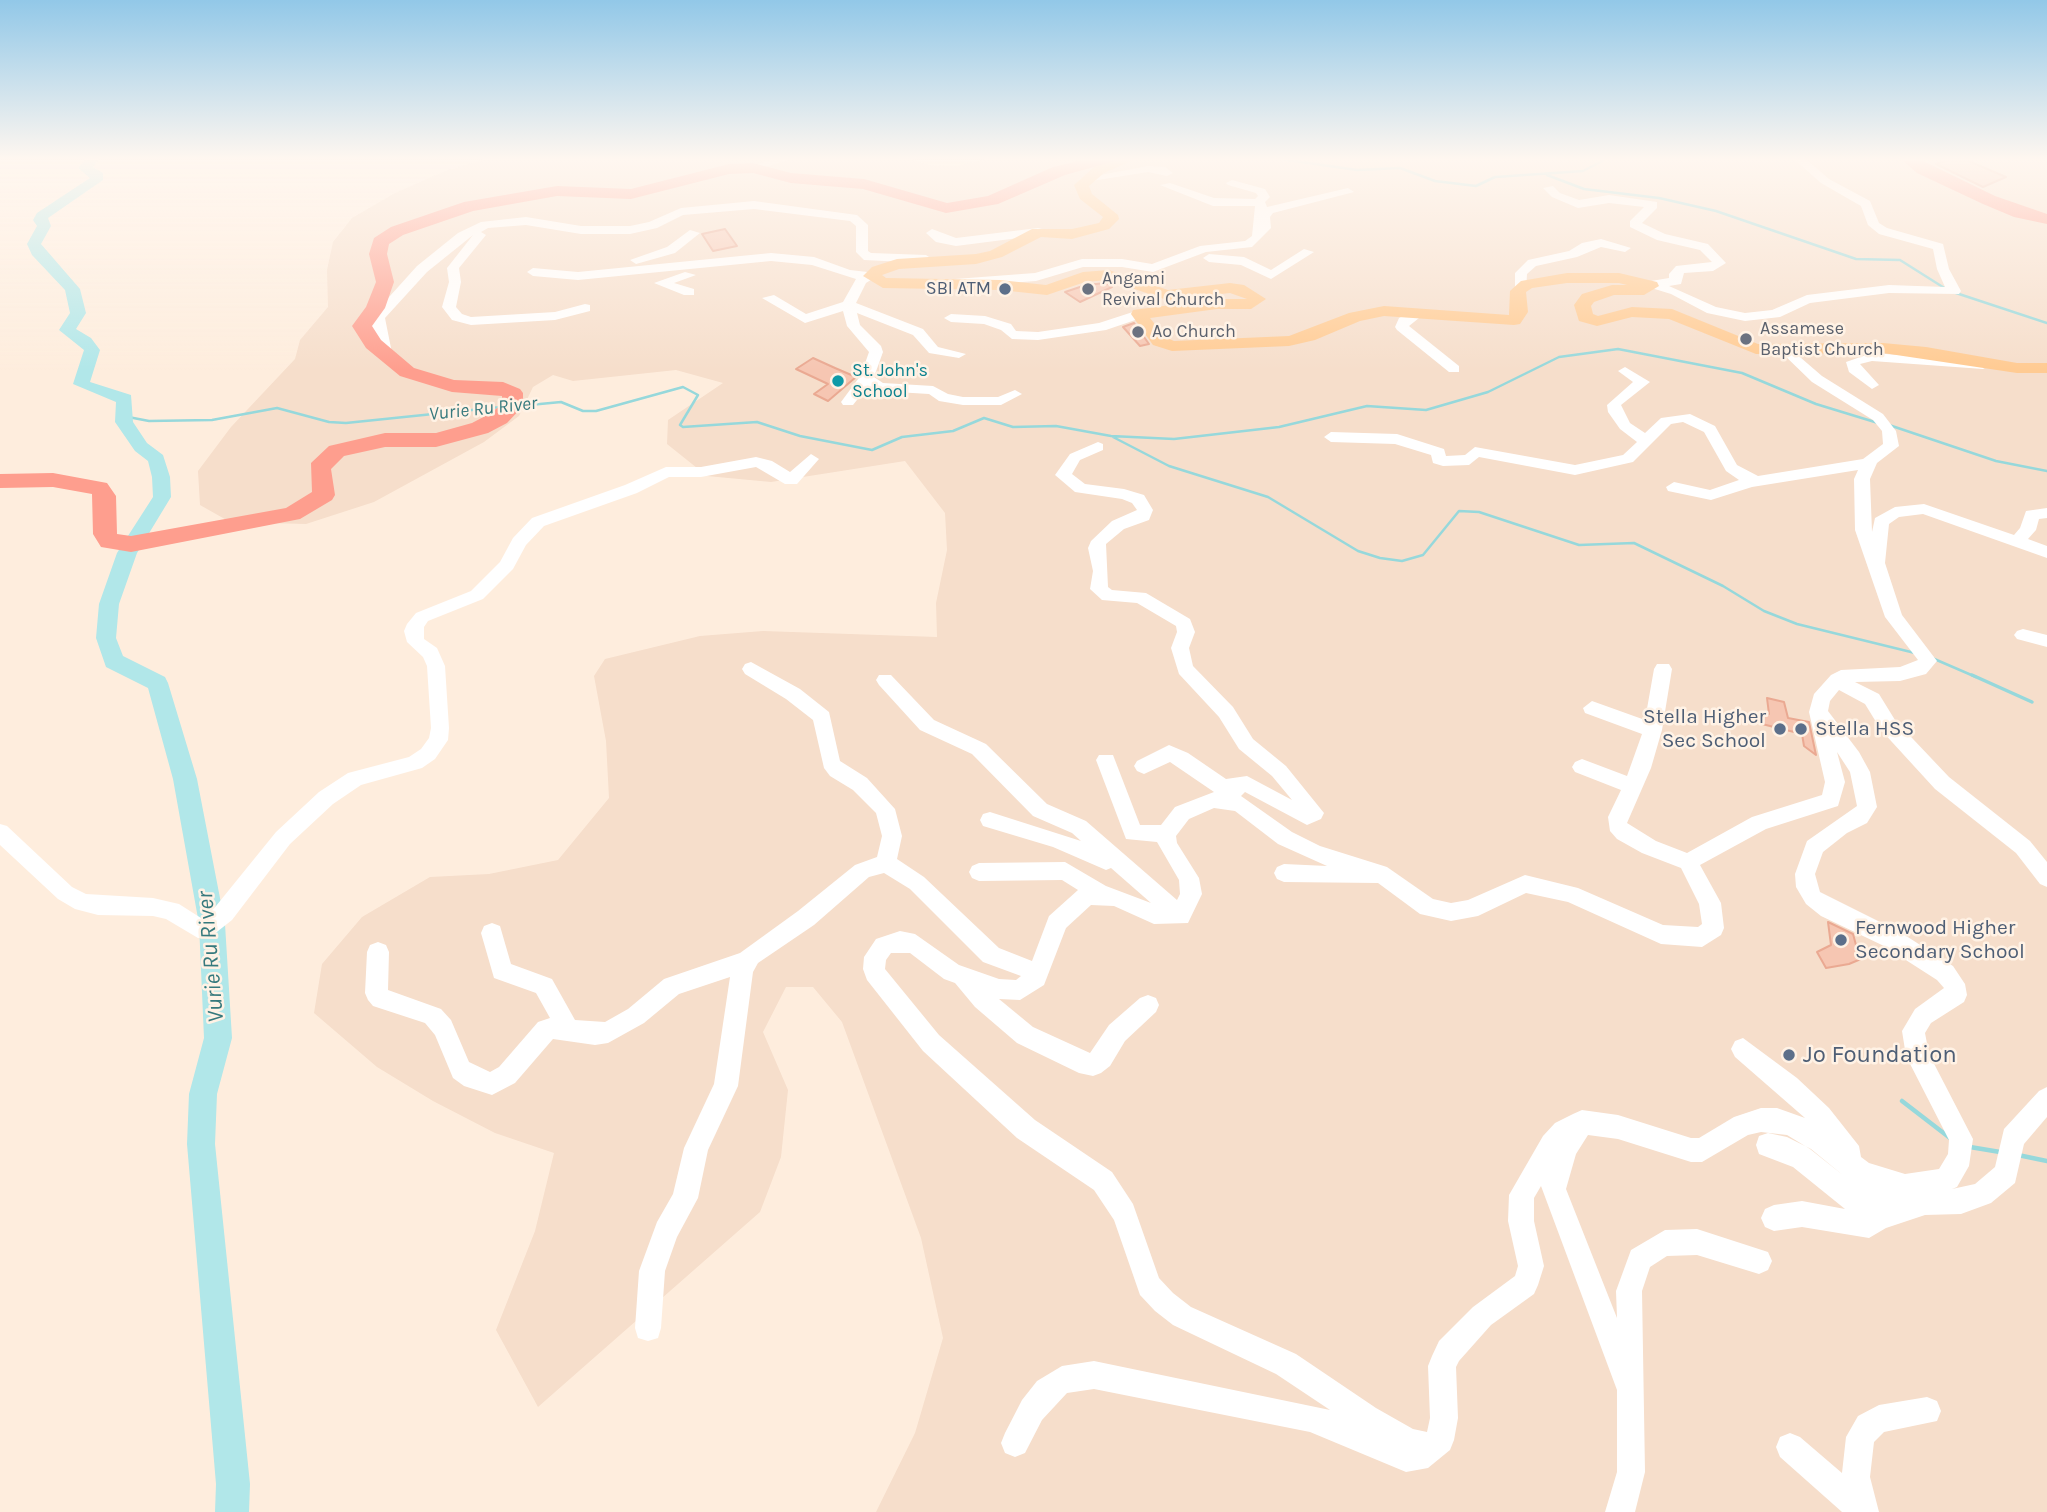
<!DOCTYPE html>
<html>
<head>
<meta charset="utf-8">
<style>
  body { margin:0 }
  canvas { display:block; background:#feeddd }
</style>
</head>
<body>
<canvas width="2047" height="1512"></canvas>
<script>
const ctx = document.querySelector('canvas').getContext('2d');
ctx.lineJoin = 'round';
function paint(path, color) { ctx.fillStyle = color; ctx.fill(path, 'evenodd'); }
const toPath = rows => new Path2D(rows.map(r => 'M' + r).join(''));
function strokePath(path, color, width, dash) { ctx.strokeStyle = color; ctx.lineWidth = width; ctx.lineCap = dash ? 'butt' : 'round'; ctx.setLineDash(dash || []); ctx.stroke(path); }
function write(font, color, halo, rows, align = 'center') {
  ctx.font = font + ' Karla,sans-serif'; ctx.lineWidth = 5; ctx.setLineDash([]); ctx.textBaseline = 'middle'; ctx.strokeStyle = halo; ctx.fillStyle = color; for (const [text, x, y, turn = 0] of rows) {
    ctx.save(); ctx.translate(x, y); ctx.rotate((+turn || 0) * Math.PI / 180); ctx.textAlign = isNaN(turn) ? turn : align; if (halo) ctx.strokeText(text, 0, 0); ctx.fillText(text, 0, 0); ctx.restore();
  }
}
paint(toPath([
  [485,159,910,159,929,165,955,166,989,159,2047,159,2047,1512,876,1512,915,1433,943,1338,921,1238,842,1022,813,987,786,987,763,1032,788,1090,781,1157,760,1212,538,1407,496,1330,535,1231,554,1153,495,1133,433,1101,377,1067,314,1013,322,964,362,917,430,877,489,874,558,860,609,798,606,741,594,676,605,659,700,636,763,631,937,637,936,603,947,550,945,513,905,461,771,482,707,476,667,444,668,420,723,383,676,370,573,381,553,375,533,387,519,416,484,442,374,502,306,524,230,522,200,505,198,471,231,427,295,359,300,340,328,307,327,270,333,242,352,218,395,193,445,171]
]), '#f6decb');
strokePath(toPath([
  [1281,159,1357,170,1400,168,1435,181,1476,186,1495,177,1583,171,1606,159],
  [1547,175,1584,189,1659,198,1716,211,1856,259,1900,260,1946,289],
  [1953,292,2047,323],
  [519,406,561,402,583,411,596,411,683,387,698,395,680,425,683,427,757,422,800,436,872,450,902,437,953,431,984,418,1013,427,1056,426,1111,436,1174,439,1279,427,1367,406,1426,410,1488,392,1559,357,1618,349,1742,373,1816,404,1878,423],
  [123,416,149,421,212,420,277,408,329,422,346,423,501,407],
  [1889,425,1996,461,2047,471],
  [1113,437,1169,466,1268,497,1358,551,1380,558,1402,561,1423,555,1459,511,1479,512,1579,545,1634,543,1723,586,1764,611,1797,624,1915,653],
  [1932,658,1976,677]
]), '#96d8db', 2.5);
strokePath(toPath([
  [1972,675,2032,702]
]), '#96d8db', 3.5);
strokePath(toPath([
  [1902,1101,1950,1138],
  [1970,1147,2000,1152],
  [2018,1155,2047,1161]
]), '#96d8db', 4.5);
paint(toPath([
  [86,159,99,159,93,167,103,173,103,180,48,218,51,226,41,244,80,289,86,313,76,329,91,338,100,350,90,382,131,395,133,422,147,443,163,455,170,477,171,497,137,553,119,604,116,638,123,656,165,677,168,683,197,779,225,924,232,1038,217,1094,215,1144,250,1484,249,1512,215,1512,216,1484,187,1144,189,1094,204,1038,199,924,173,779,148,688,106,667,96,638,99,604,117,553,153,497,152,477,148,461,135,451,115,422,116,402,73,384,84,350,59,330,70,313,65,290,32,255,27,244,37,226,33,220,37,213,90,178,78,168,86,159]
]), '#b1e7e9');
const building = toPath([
  [1952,159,1964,159,2006,177,1983,187,1936,164,1952,159],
  [725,229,737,246,713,251,702,234,725,229],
  [1106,283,1112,287,1080,302,1065,292,1086,285,1106,283],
  [1134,323,1149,344,1140,346,1123,327,1134,323],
  [813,358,835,368,856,377,828,401,814,394,828,384,796,369,813,358],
  [1767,698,1784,702,1788,718,1809,722,1816,755,1804,746,1802,734,1762,724,1760,712,1769,714,1767,698],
  [1828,922,1853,934,1856,945,1868,956,1849,964,1826,968,1817,952,1831,945,1828,922]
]);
paint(building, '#f6c6b2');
strokePath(building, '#eaa992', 2);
paint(toPath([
  [773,159,791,159,753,171,747,168,773,159],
  [1794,159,1806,159,1829,179,1870,201,1879,223,1887,228,1943,244,1949,269,1961,291,1959,294,1889,293,1810,303,1780,317,1745,321,1707,313,1671,294,1645,286,1651,281,1669,278,1669,274,1676,266,1712,262,1700,250,1657,240,1630,227,1630,221,1644,207,1609,203,1578,208,1552,197,1543,188,1553,186,1560,193,1579,200,1609,195,1657,202,1657,208,1642,223,1665,234,1708,244,1726,263,1713,271,1684,273,1681,284,1669,286,1716,307,1745,313,1772,310,1807,295,1889,285,1945,287,1937,269,1933,249,1879,234,1868,225,1861,206,1821,183,1794,159],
  [1148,166,1165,167,1173,173,1167,176,1148,172,1085,182,1079,179,1148,166],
  [1232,180,1265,189,1270,197,1265,202,1267,207,1348,188,1354,192,1273,213,1270,217,1271,228,1252,247,1206,252,1153,272,1122,267,1083,267,1036,281,955,287,949,283,955,279,1035,273,1082,259,1122,259,1152,264,1200,246,1245,241,1252,236,1255,206,1213,206,1160,185,1170,183,1214,198,1255,199,1258,196,1256,193,1228,185,1226,183,1232,180],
  [754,201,857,215,868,225,868,251,871,253,926,255,932,259,926,263,864,260,856,252,856,226,850,221,754,209,683,215,657,228,630,234,581,234,526,225,488,228,481,232,486,235,459,268,461,282,456,307,462,314,471,317,555,312,585,304,590,305,590,311,555,320,471,325,452,320,442,307,449,282,447,268,473,235,427,272,385,318,392,353,385,357,378,353,369,320,371,317,417,266,458,233,481,222,526,217,581,226,630,226,649,222,681,208,754,201],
  [1038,228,1042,229,1042,235,956,246,936,242,926,233,932,229,956,238,1038,228],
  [690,230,700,233,675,253,636,264,630,260,667,247,690,230],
  [1601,239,1631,248,1625,252,1601,247,1577,257,1536,266,1527,274,1526,291,1515,288,1515,273,1528,260,1569,251,1582,243,1601,239],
  [1304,249,1314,252,1271,279,1241,265,1209,262,1203,258,1209,254,1244,257,1271,270,1304,249],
  [771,253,814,257,850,270,876,273,877,276,866,283,856,303,923,329,938,347,966,354,959,358,929,353,913,335,857,313,860,325,881,346,883,352,874,377,883,383,933,386,948,394,963,397,998,397,1015,390,1022,394,1001,405,963,405,939,401,929,394,880,391,868,386,853,405,843,405,841,402,861,375,869,352,847,326,843,311,805,323,762,298,774,295,806,314,843,302,856,279,812,265,771,261,578,280,533,276,527,272,533,268,578,272,771,253],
  [685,272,696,275,674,283,694,289,694,295,684,295,654,283,685,272],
  [1139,310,1146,314,1144,317,1106,330,1038,340,1012,339,1001,330,984,324,951,322,944,318,951,314,985,316,1011,324,1016,331,1038,332,1099,323,1139,310],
  [1412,311,1424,314,1409,326,1459,366,1459,372,1449,372,1397,330,1395,327,1399,318,1412,311],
  [1786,345,1822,376,1883,414,1896,431,1899,446,1877,463,1870,479,1872,532,1875,518,1895,507,1924,504,2014,535,2020,528,2026,511,2047,508,2047,518,2039,519,2036,530,2028,539,2047,546,2047,558,1923,514,1899,517,1889,524,1885,563,1902,615,1937,661,1926,674,1900,681,1855,682,1879,694,1895,720,1949,777,2030,841,2047,862,2047,887,2040,884,2016,853,1935,789,1881,730,1865,704,1839,690,1830,701,1828,711,1859,752,1870,772,1877,807,1867,823,1847,833,1823,852,1815,874,1820,892,1900,932,1953,966,1965,984,1967,995,1964,1002,1931,1023,1925,1033,1929,1054,1973,1139,1969,1166,1957,1187,1952,1189,1975,1184,1995,1167,2004,1129,2039,1091,2047,1087,2047,1117,2024,1144,2015,1183,1991,1203,1961,1214,1925,1215,1886,1228,1869,1238,1802,1227,1774,1231,1765,1227,1761,1218,1765,1209,1774,1205,1802,1201,1845,1209,1793,1167,1759,1154,1756,1145,1759,1136,1768,1133,1787,1137,1811,1149,1844,1176,1810,1149,1787,1135,1761,1132,1748,1135,1702,1162,1691,1162,1618,1139,1588,1135,1576,1154,1566,1189,1617,1318,1616,1291,1631,1250,1665,1230,1697,1229,1768,1252,1772,1261,1768,1270,1759,1274,1697,1255,1667,1256,1650,1267,1642,1291,1645,1472,1635,1512,1605,1512,1617,1472,1617,1390,1541,1186,1534,1198,1534,1221,1544,1266,1538,1285,1534,1294,1491,1325,1459,1361,1456,1367,1458,1418,1454,1440,1450,1450,1428,1468,1406,1472,1310,1432,1094,1389,1067,1393,1042,1420,1025,1453,1015,1457,1005,1453,1001,1443,1005,1433,1022,1400,1037,1381,1062,1366,1094,1361,1330,1410,1276,1374,1173,1325,1155,1311,1140,1295,1114,1220,1094,1190,1017,1138,923,1051,867,980,863,969,864,957,876,939,900,931,915,934,959,965,999,979,1016,980,1021,976,983,962,910,889,884,873,869,877,814,925,758,963,753,972,738,1086,708,1150,698,1198,677,1237,665,1271,661,1328,658,1338,648,1341,638,1338,635,1328,639,1271,657,1222,673,1194,684,1148,714,1084,730,977,679,994,644,1023,608,1043,595,1045,553,1039,515,1083,492,1095,464,1086,453,1078,435,1035,425,1023,373,1006,368,1000,365,993,367,952,370,945,378,942,386,945,389,952,388,990,441,1009,451,1020,469,1062,490,1072,499,1067,538,1022,550,1018,536,993,494,978,481,933,484,926,492,923,500,926,511,964,552,979,575,1020,605,1022,628,1009,664,979,740,953,798,911,855,865,877,857,882,836,876,813,853,790,830,776,824,768,813,720,786,699,745,674,742,669,745,664,751,662,800,689,829,712,840,761,867,778,895,809,902,836,897,859,924,877,999,948,1032,961,1049,916,1078,890,1062,880,979,881,972,878,969,872,972,866,979,863,1065,862,1106,886,1151,903,1111,868,1106,870,1053,847,983,826,980,820,983,814,990,812,1081,841,1072,833,1033,816,972,754,920,730,879,685,876,680,879,675,891,675,934,720,986,744,1047,804,1086,821,1177,900,1180,894,1179,880,1157,842,1126,839,1096,760,1099,755,1113,755,1140,825,1161,825,1175,807,1214,792,1170,762,1144,774,1137,771,1134,766,1137,761,1169,745,1188,753,1226,779,1247,776,1292,800,1272,776,1239,749,1219,717,1179,674,1171,648,1177,632,1176,626,1137,603,1102,600,1090,589,1093,571,1088,548,1091,541,1112,521,1137,510,1132,503,1122,499,1075,492,1055,475,1070,454,1098,442,1103,444,1103,450,1080,460,1072,474,1085,484,1124,489,1144,495,1153,510,1149,520,1124,529,1106,544,1108,587,1112,590,1146,593,1190,619,1195,632,1189,648,1193,666,1233,707,1253,739,1286,766,1324,813,1321,819,1307,825,1245,792,1241,796,1292,832,1320,846,1387,867,1433,899,1451,903,1468,900,1525,875,1578,888,1663,925,1698,927,1702,924,1699,904,1681,868,1642,853,1617,839,1610,831,1608,817,1621,790,1575,772,1572,767,1575,762,1582,759,1627,776,1642,734,1585,713,1583,708,1592,701,1645,720,1654,669,1657,664,1669,664,1672,669,1662,730,1651,768,1627,823,1656,841,1687,853,1752,817,1822,795,1825,782,1809,712,1814,694,1831,675,1841,670,1900,667,1918,660,1885,617,1855,530,1854,479,1858,470,1752,487,1711,500,1668,491,1666,487,1674,482,1710,490,1739,480,1726,471,1704,432,1683,422,1671,424,1633,462,1575,475,1479,457,1469,465,1443,466,1433,463,1431,455,1395,444,1331,442,1324,437,1331,432,1397,434,1444,449,1446,456,1465,455,1475,447,1575,465,1623,455,1637,442,1620,429,1608,412,1607,405,1633,382,1618,371,1625,367,1650,382,1621,405,1630,423,1645,433,1661,418,1690,414,1715,426,1737,465,1758,476,1863,459,1883,444,1882,431,1873,420,1812,382,1781,352,1781,346,1786,345],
  [1837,752,1850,772,1857,806,1807,841,1795,874,1796,887,1806,904,1821,916,1884,946,1937,980,1944,988,1915,1009,1902,1031,1906,1056,1949,1140,1948,1154,1939,1169,1905,1174,1869,1163,1861,1157,1859,1146,1829,1108,1797,1078,1743,1038,1735,1041,1731,1049,1735,1057,1805,1118,1777,1108,1761,1108,1734,1117,1699,1138,1691,1138,1618,1115,1582,1110,1573,1114,1555,1123,1543,1136,1509,1195,1508,1221,1518,1266,1515,1276,1473,1307,1439,1341,1432,1356,1428,1366,1430,1418,1427,1432,1413,1429,1376,1408,1296,1354,1191,1307,1173,1293,1159,1278,1133,1204,1112,1172,1035,1120,939,1035,885,969,886,960,891,953,910,953,944,979,955,983,975,1007,1017,1043,1079,1073,1093,1076,1101,1073,1110,1066,1125,1041,1156,1012,1159,1005,1156,998,1148,995,1140,998,1109,1025,1090,1053,1033,1027,999,999,1020,1000,1044,985,1066,928,1091,905,1114,906,1154,924,1188,923,1202,894,1199,878,1177,843,1176,836,1189,819,1214,808,1235,811,1278,844,1327,866,1284,864,1277,867,1274,873,1277,879,1284,882,1378,883,1420,914,1451,921,1478,916,1526,893,1568,902,1661,944,1702,947,1721,935,1724,928,1721,903,1700,865,1766,829,1838,806,1845,782,1837,752],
  [1872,353,1983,361,1990,365,1983,369,1872,361,1860,364,1879,385,1872,389,1849,372,1846,362,1872,353],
  [811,454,819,459,797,484,785,484,756,467,701,477,669,477,637,493,544,526,526,545,513,569,483,599,428,621,424,627,424,639,437,648,445,666,449,728,448,740,435,759,422,768,361,785,333,804,290,844,232,920,213,935,198,938,166,919,153,916,98,915,75,909,58,899,0,845,0,824,7,826,72,887,86,894,153,898,179,904,201,918,216,906,276,832,319,792,348,773,409,757,421,749,429,738,431,728,427,666,423,657,407,642,404,631,407,624,416,613,471,591,500,562,513,538,532,518,625,485,666,467,701,467,756,457,772,461,790,472,811,454],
  [2023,629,2047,635,2047,647,2017,639,2014,635,2017,631,2023,629],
  [1927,1397,1937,1401,1941,1411,1937,1421,1884,1432,1874,1442,1870,1477,1879,1512,1842,1512,1780,1457,1776,1447,1780,1437,1790,1433,1800,1437,1842,1473,1846,1437,1858,1416,1879,1405,1927,1397]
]), '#fff');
paint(toPath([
  [1116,159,1136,159,1104,173,1089,186,1092,194,1118,215,1119,219,1109,229,1072,239,1041,237,1002,257,976,264,899,269,882,275,886,278,1000,280,1046,285,1083,272,1109,270,1168,290,1230,283,1244,285,1266,299,1251,309,1217,309,1150,318,1165,337,1174,341,1289,336,1349,313,1384,306,1509,315,1510,291,1521,281,1567,273,1619,273,1657,282,1659,286,1644,295,1614,295,1594,302,1591,306,1593,314,1598,316,1632,307,1672,309,1758,344,1883,343,1926,347,2017,363,2047,363,2047,373,2017,373,1883,353,1756,354,1669,319,1632,317,1597,326,1579,321,1574,305,1582,294,1612,285,1627,285,1619,283,1567,283,1532,288,1526,292,1528,312,1520,324,1514,325,1384,316,1360,321,1315,340,1289,346,1172,351,1153,345,1131,314,1133,310,1217,299,1247,299,1230,293,1167,300,1108,280,1085,282,1047,295,1000,290,883,288,863,276,872,267,897,259,976,254,990,251,1032,229,1072,229,1099,223,1103,217,1080,199,1074,185,1094,167,1116,159]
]), '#ffcb93');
paint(toPath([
  [1087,159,1114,159,1112,162,1065,175,998,204,946,213,863,189,791,183,753,173,729,174,631,199,557,196,473,211,403,235,389,244,387,254,394,282,385,308,372,326,381,340,414,368,454,380,503,382,520,389,523,393,523,406,507,423,488,433,436,447,385,447,344,456,331,469,335,495,332,500,300,519,131,552,101,547,93,534,92,494,53,487,0,488,0,474,53,473,107,483,116,496,117,534,131,536,286,508,312,492,311,463,329,446,385,433,436,433,472,423,491,413,502,404,502,396,452,392,400,376,366,348,352,326,366,307,376,282,369,254,374,238,391,227,464,202,557,186,631,189,729,164,753,163,791,173,864,179,947,203,988,196,1053,167,1087,159],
  [1901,159,1919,159,1995,196,2047,214,2047,224,2014,217,1983,204,1917,173,1901,159]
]), '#fe9e8e');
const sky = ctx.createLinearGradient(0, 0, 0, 370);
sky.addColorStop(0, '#92c8e8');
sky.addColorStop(0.43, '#fff7f0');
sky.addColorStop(1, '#fff7f000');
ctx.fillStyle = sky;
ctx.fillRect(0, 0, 2047, 370);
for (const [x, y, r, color] of [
  [1005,289,7,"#5c6f8a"],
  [1088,289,7,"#6b7280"],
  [1138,332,7,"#6b7280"],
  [1746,339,7,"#6b7280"],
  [838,381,7,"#0f9aa8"],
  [1780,729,7,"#5c6f8a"],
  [1801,729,7,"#5c6f8a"],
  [1841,940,7,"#5c6f8a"],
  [1789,1055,7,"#5c6f8a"]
]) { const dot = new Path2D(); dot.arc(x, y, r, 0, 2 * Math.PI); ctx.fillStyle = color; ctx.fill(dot); strokePath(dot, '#fff2e5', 2.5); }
write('18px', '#5b616d', '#fff2e5', [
  ["Angami",1102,279],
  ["Revival Church",1102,300],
  ["Assamese",1760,329],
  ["Baptist Church",1760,350],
  ["Ao Church",1152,332]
], 'left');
write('18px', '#4e5e75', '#fff2e5', [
  ["SBI ATM",991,289]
], 'right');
write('18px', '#0d838f', '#fff2e5', [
  ["St. John's",852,371],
  ["School",852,392]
], 'left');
write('italic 19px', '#36797d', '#fff2e5', [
  ["Vurie Ru River",483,409,-6]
]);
write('21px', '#4e5e75', '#fff2e5', [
  ["Stella Higher",1766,717,"right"],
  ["Sec School",1766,741,"right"],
  ["Stella HSS",1815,729],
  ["Fernwood Higher",1855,928],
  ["Secondary School",1855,952]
], 'left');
write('italic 23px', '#36797d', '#fff2e5', [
  ["Vurie Ru River",211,957,-95]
]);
write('24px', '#4e5e75', '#fff2e5', [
  ["Jo Foundation",1803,1055]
], 'left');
</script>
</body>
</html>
